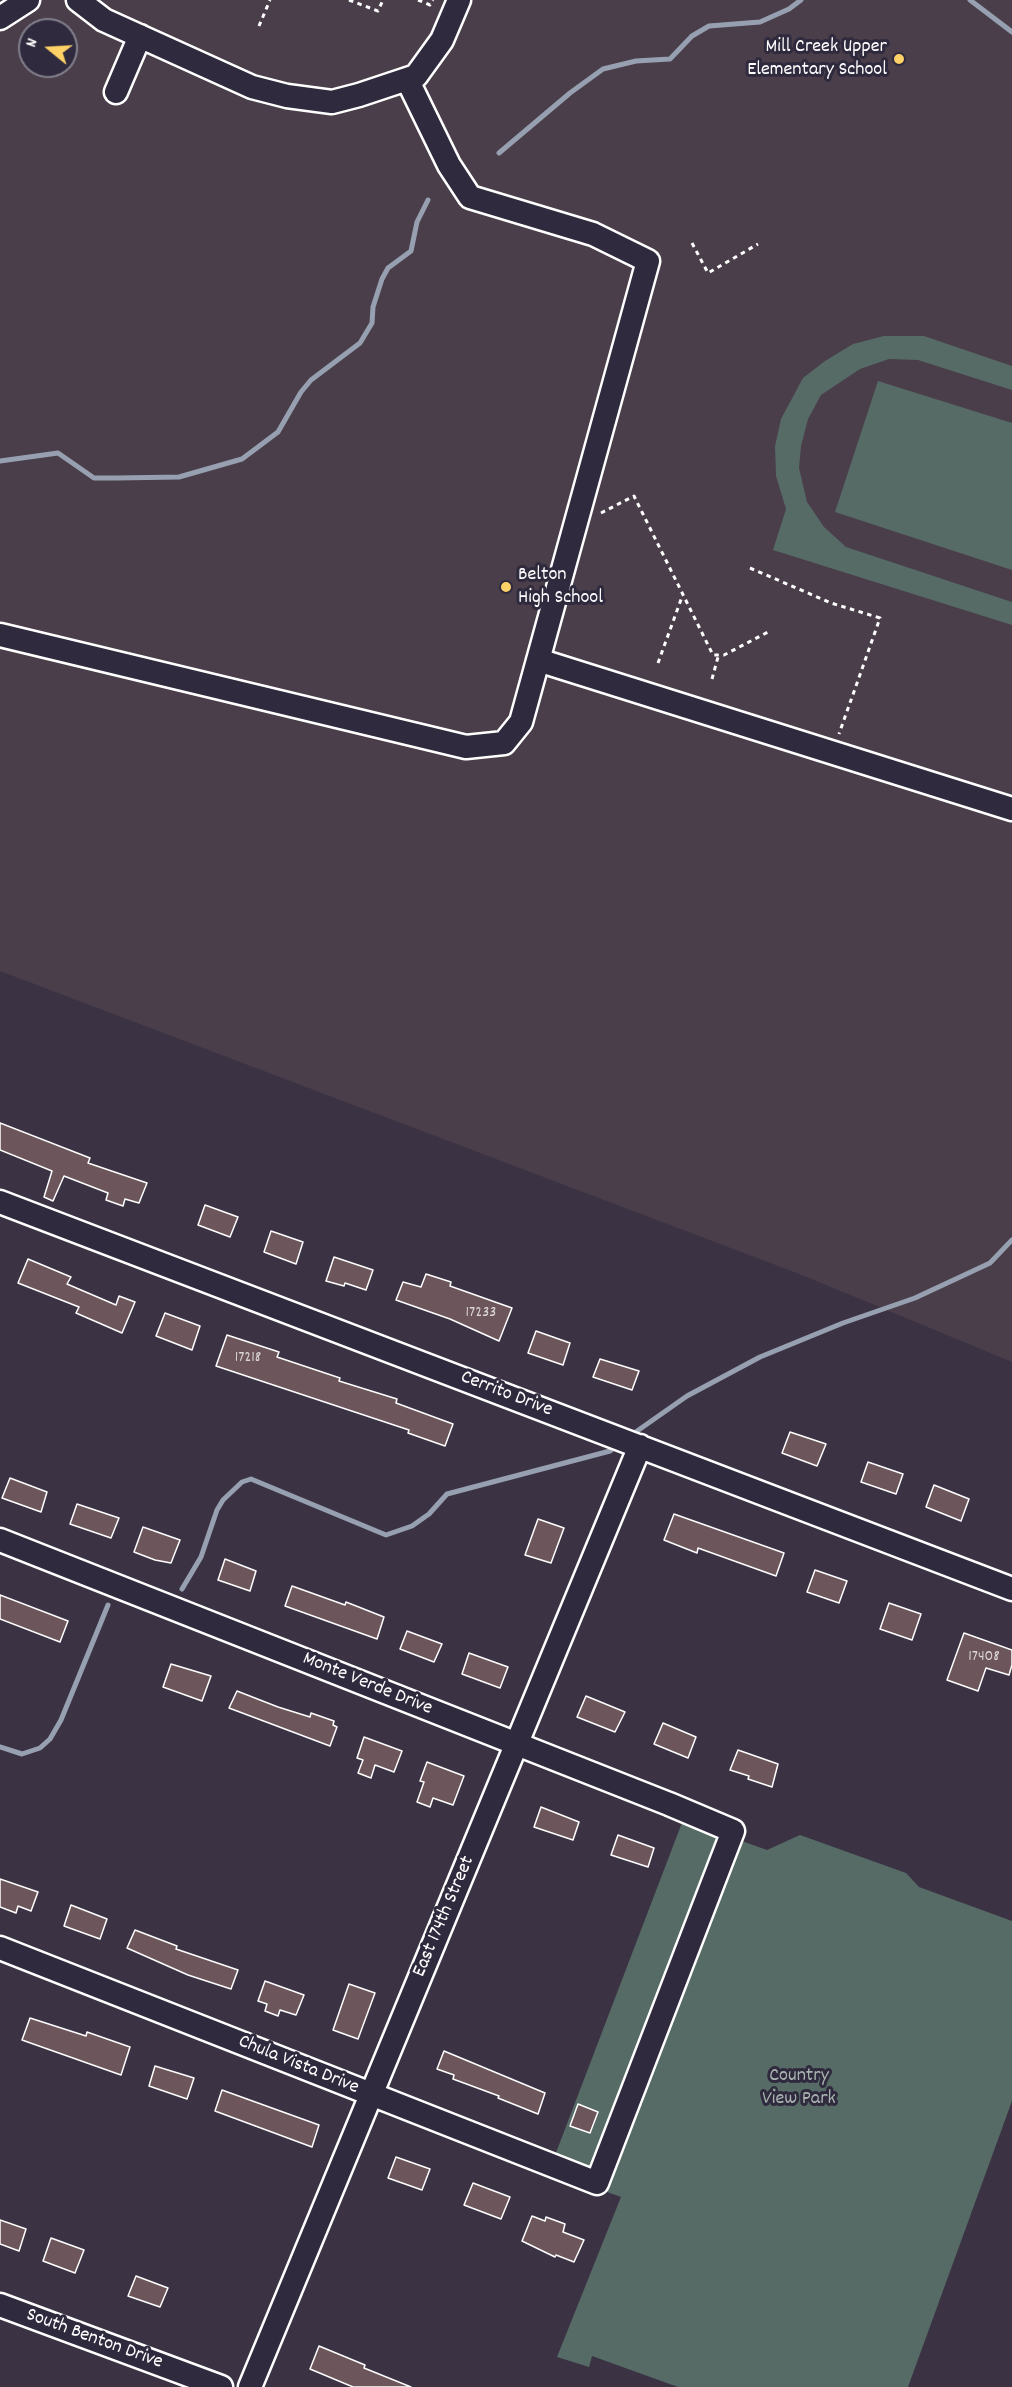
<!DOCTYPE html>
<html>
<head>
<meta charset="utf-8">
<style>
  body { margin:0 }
  #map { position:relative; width:1012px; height:2387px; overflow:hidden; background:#3b3343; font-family:Dekko,sans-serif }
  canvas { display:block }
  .north { position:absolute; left:18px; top:18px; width:60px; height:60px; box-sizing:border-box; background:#2f2a3d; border:2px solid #827f8b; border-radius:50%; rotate:288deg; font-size:16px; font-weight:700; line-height:24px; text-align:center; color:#fff }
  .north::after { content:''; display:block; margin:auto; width:21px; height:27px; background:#ffd166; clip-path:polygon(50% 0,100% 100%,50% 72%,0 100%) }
</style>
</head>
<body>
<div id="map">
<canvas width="1012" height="2387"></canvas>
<div class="north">N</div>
</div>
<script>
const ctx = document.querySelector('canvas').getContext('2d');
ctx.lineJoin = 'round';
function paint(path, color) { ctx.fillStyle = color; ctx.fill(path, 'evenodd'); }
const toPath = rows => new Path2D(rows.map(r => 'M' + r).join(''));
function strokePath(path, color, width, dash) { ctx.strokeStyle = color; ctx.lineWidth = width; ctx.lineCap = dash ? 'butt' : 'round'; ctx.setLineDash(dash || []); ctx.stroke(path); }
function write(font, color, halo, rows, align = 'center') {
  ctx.font = font + ' Dekko,sans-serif'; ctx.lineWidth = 6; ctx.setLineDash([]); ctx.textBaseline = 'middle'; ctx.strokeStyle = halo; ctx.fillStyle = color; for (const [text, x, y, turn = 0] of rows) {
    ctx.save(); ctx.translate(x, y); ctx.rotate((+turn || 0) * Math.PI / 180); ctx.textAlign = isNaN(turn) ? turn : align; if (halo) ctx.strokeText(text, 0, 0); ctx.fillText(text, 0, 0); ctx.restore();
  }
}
paint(toPath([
  [0,0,1012,0,1012,1362,802,1275,0,971],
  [30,30,66,30,66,66,30,66]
]), '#4a3e4a');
paint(toPath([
  [884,336,924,336,1012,366,1012,390,918,360,889,359,860,369,821,395,808,419,801,446,799,468,807,502,824,527,846,547,1012,602,1012,625,773,550,786,509,776,476,775,446,781,419,803,378,825,361,853,344],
  [878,381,1012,423,1012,570,835,512],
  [683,1820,767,1850,800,1835,906,1873,919,1887,1012,1921,1012,2101,908,2387,678,2387,592,2356,589,2367,557,2357,621,2197,549,2171]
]), '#566b66');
strokePath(toPath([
  [970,0,1012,32],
  [499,153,570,93,603,69,636,61,670,59,692,36,709,26,760,22,789,9,801,0],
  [0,461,58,453,94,478,117,478,179,477,242,459,278,432,301,392,311,380,360,343,372,323,373,307,382,279,388,268,411,251,417,222,428,200],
  [630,1436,687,1396,760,1357,843,1323,915,1298,990,1263,1012,1240],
  [182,1589,201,1557,217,1510,223,1500,242,1482,251,1479,386,1535,412,1526,429,1514,447,1494,610,1451,617,1445],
  [0,1747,22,1754,40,1748,50,1739,61,1720,108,1605]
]), '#97a0b0', 5);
const building = toPath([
  [0,1123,90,1158,88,1163,147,1183,139,1203,125,1199,123,1206,106,1200,108,1193,64,1176,53,1201,44,1197,52,1171,0,1150,0,1123],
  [205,1205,238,1217,230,1237,198,1225,205,1205],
  [271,1231,303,1242,296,1264,264,1252,271,1231],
  [334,1257,373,1270,366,1290,345,1283,344,1286,326,1281,334,1257],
  [28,1259,71,1277,67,1284,116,1305,119,1296,135,1302,122,1333,76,1313,79,1307,18,1283,28,1259],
  [426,1274,451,1282,450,1286,512,1308,499,1341,450,1319,396,1300,403,1282,421,1287,426,1274],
  [165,1313,200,1326,192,1350,156,1336,165,1313],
  [536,1331,570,1343,563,1365,528,1353,536,1331],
  [227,1335,279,1352,277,1357,340,1378,339,1381,397,1399,396,1403,453,1424,445,1446,408,1433,409,1430,216,1366,227,1335],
  [600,1359,639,1371,632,1390,593,1377,600,1359],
  [790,1432,826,1444,817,1466,782,1453,790,1432],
  [868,1462,903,1474,896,1494,861,1482,868,1462],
  [10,1478,47,1492,41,1512,2,1498,10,1478],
  [934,1485,969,1499,961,1521,926,1507,934,1485],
  [77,1504,119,1518,111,1538,70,1524,77,1504],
  [674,1514,784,1553,776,1576,698,1548,697,1553,664,1540,674,1514],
  [538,1519,564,1528,551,1563,525,1555,538,1519],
  [143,1527,180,1540,171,1563,155,1560,134,1552,143,1527],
  [225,1559,256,1571,250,1591,218,1580,225,1559],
  [815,1570,847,1581,839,1603,807,1592,815,1570],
  [292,1586,345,1605,346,1602,384,1617,377,1639,285,1606,292,1586],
  [0,1595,68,1621,60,1642,0,1619,0,1595],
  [889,1603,921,1614,912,1640,880,1629,889,1603],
  [407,1631,442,1644,434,1662,400,1649,407,1631],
  [964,1633,1012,1650,1012,1665,1009,1675,986,1668,978,1691,947,1680,964,1633],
  [469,1653,508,1667,500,1688,462,1674,469,1653],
  [171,1664,211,1676,202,1701,163,1687,171,1664],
  [237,1691,278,1707,310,1717,311,1713,334,1721,333,1725,337,1727,330,1746,229,1708,237,1691],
  [586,1696,625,1712,615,1732,577,1717,586,1696],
  [663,1723,696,1737,688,1758,654,1744,663,1723],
  [364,1737,402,1751,394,1772,375,1765,371,1778,358,1773,363,1760,357,1758,364,1737],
  [738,1750,778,1764,772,1787,748,1779,749,1776,730,1770,738,1750],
  [427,1762,464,1776,453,1805,433,1798,430,1807,417,1802,424,1782,420,1781,427,1762],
  [541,1807,579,1822,573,1840,534,1827,541,1807],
  [618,1835,654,1848,648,1867,611,1855,618,1835],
  [0,1879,38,1892,31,1911,18,1906,16,1913,0,1907,0,1879],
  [71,1905,107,1919,100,1939,64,1926,71,1905],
  [135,1930,177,1946,176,1949,238,1970,231,1989,188,1975,127,1948,135,1930],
  [265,1981,304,1995,296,2015,280,2010,278,2016,265,2011,267,2004,258,2001,265,1981],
  [349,1984,375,1993,358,2039,333,2030,349,1984],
  [30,2018,86,2036,87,2032,130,2047,121,2075,22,2040,30,2018],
  [444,2051,545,2093,538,2114,498,2098,499,2096,453,2079,454,2075,437,2069,444,2051],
  [155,2066,194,2078,187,2099,149,2086,155,2066],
  [222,2090,319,2125,312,2147,215,2111,222,2090],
  [578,2104,598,2112,590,2133,570,2126,578,2104],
  [396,2157,430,2169,422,2190,388,2178,396,2157],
  [473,2183,510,2197,501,2219,464,2205,473,2183],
  [532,2216,545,2221,546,2217,565,2224,563,2232,584,2240,574,2262,556,2255,555,2257,522,2241,532,2216],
  [0,2220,26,2229,19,2251,0,2244,0,2220],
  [51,2238,84,2250,75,2273,43,2261,51,2238],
  [136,2276,168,2288,160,2307,128,2296,136,2276],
  [319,2346,365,2365,364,2368,411,2387,353,2387,310,2369,319,2346]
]);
paint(building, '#6c565b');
strokePath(building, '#fff', 1.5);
const minor = toPath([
  [78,0,104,20,252,87,287,96,332,102,359,95,416,76,442,40,459,0],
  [0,18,28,0],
  [116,92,140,36],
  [0,635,466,747,504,743,521,722,648,261,593,234,470,197,449,165,407,79],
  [538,660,1012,809],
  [0,1202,1012,1589],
  [0,1540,669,1804,733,1831,597,2183,0,1948],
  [0,2305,221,2387],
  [250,2387,640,1446]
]);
strokePath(minor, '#fff', 27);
strokePath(toPath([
  [349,0,378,11,383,0],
  [418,0,430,5,433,0],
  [259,26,270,0],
  [692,243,708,273,758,244],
  [601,513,634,496,713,655,724,655,768,632],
  [750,568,831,603,880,618,839,734],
  [658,663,683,594],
  [712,679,718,657]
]), '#fff', 3, [4.5, 4.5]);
strokePath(minor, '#2f2a3d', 22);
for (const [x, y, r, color] of [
  [899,59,6,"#ffd166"],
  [506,587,6,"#ffd166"]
]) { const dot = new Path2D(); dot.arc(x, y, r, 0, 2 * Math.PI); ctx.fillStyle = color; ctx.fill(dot); strokePath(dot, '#2f2a3d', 2); }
write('16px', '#dad5d6', null, [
  ["17233",481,1314],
  ["17218",248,1359],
  ["17408",984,1658]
]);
write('20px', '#fff', '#2f2a3d', [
  ["Mill Creek Upper",887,48],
  ["Elementary School",887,71],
  ["Belton",518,576,"left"],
  ["High School",518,599,"left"]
], 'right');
write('20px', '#fff', '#2f2a3d', [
  ["Cerrito Drive",506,1395,21],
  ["Monte Verde Drive",367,1685,22],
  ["East 174th Street",445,1917,-67],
  ["Chula Vista Drive",298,2066,22],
  ["South Benton Drive",94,2340,20]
]);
write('20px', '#aab5b2', '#2f2a3d', [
  ["Country",799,2077],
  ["View Park",799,2100]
]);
</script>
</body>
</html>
